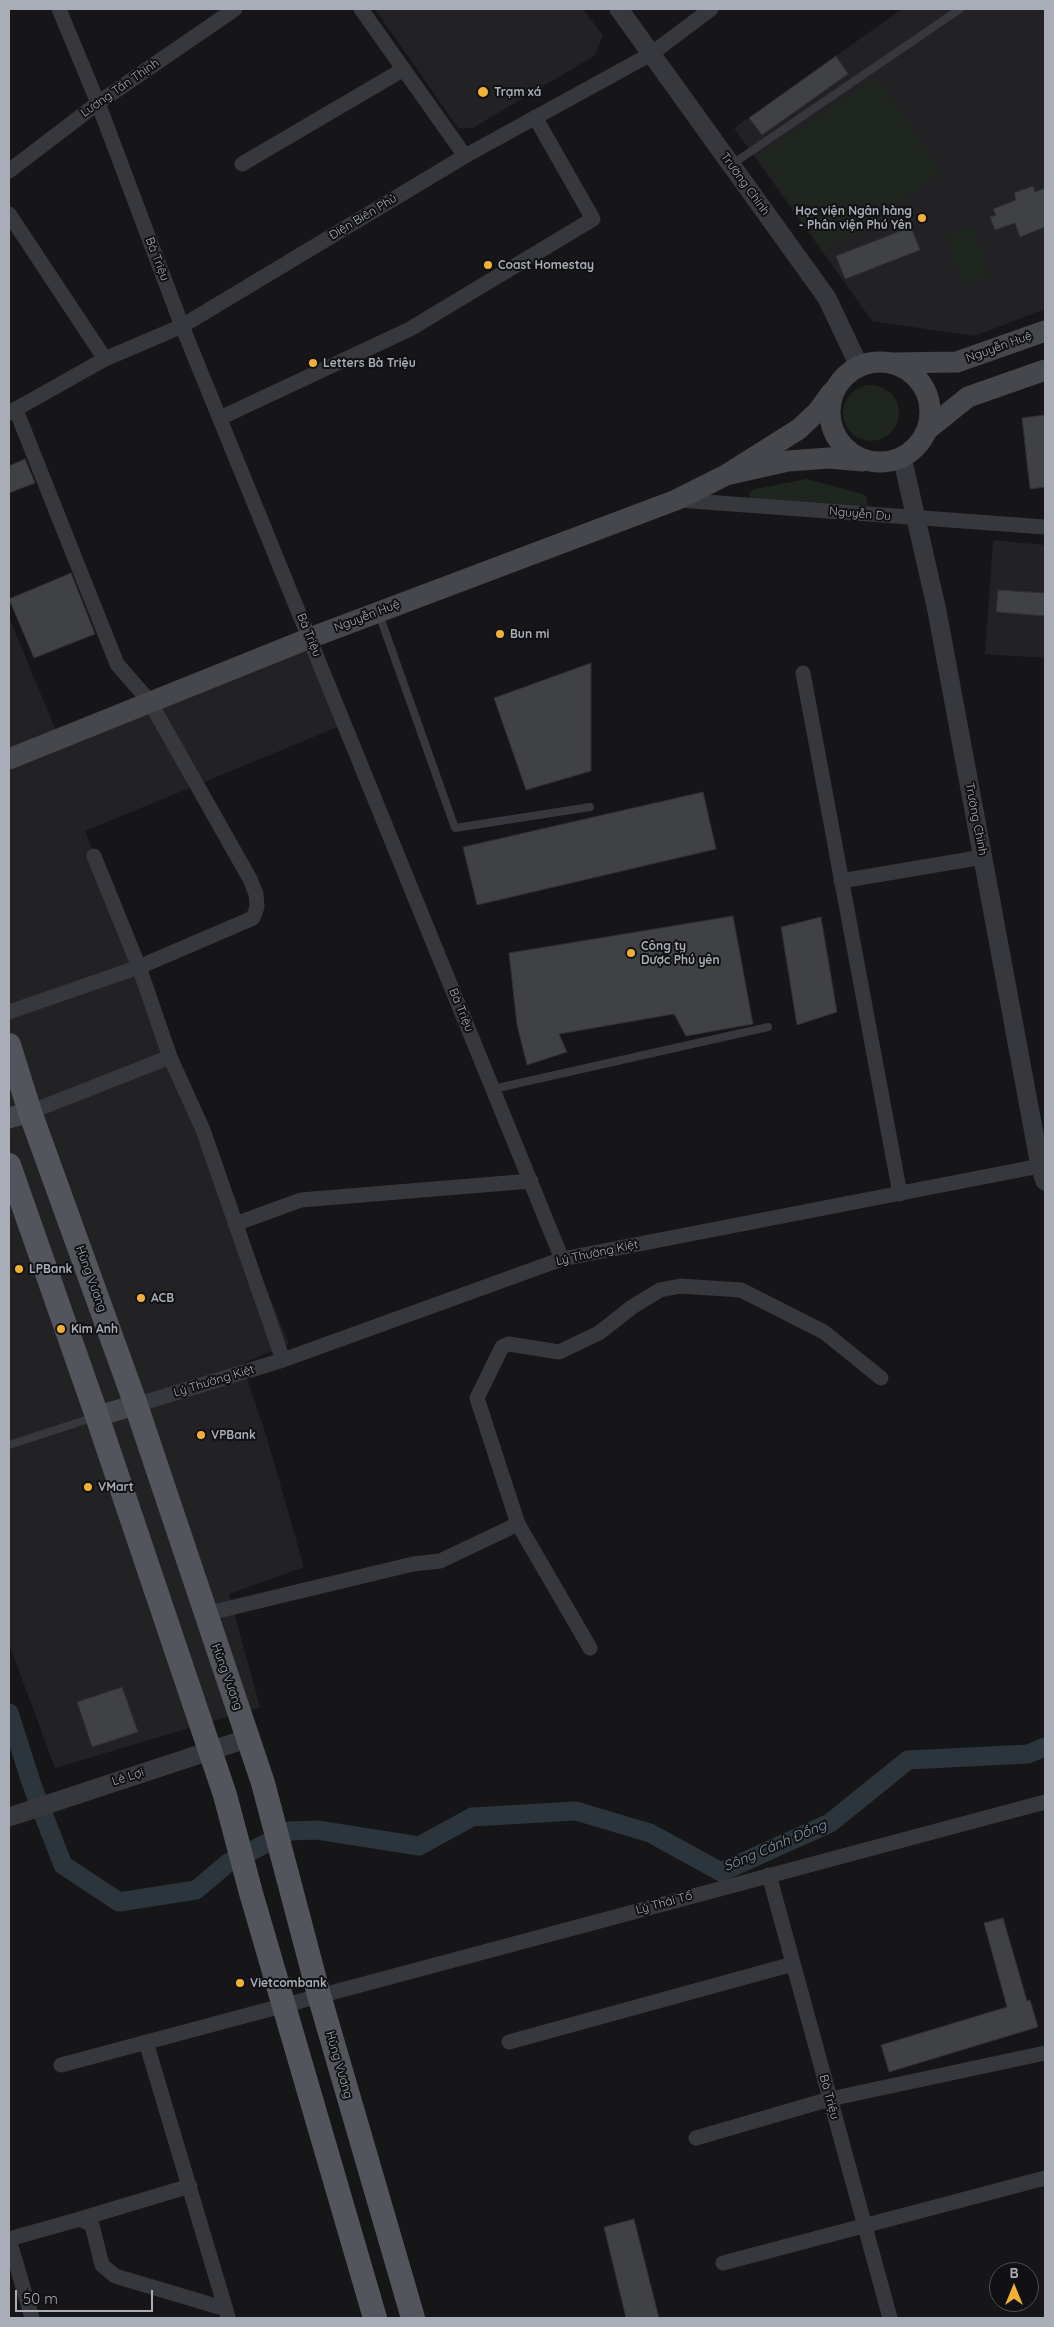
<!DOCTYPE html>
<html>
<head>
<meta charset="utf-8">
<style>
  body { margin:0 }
  #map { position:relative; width:1054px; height:2327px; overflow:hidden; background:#161618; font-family:Quicksand,sans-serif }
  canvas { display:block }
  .frame { position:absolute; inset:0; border:10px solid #a8adb8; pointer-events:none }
  .north { position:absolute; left:989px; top:2262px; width:50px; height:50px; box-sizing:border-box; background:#111113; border:1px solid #4d4f55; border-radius:50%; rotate:0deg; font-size:14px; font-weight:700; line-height:20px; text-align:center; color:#a8adb8 }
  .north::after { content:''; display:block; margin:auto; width:18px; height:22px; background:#f2b134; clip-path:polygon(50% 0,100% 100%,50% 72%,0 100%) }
  .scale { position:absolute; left:15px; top:2290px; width:138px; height:22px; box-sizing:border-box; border:2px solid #a8adb8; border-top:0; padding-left:6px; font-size:15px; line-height:18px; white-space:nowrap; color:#a8adb8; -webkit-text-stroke:4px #111113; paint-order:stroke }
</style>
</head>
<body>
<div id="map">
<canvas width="1054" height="2327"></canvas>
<div class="frame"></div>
<div class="north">B</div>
<div class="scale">50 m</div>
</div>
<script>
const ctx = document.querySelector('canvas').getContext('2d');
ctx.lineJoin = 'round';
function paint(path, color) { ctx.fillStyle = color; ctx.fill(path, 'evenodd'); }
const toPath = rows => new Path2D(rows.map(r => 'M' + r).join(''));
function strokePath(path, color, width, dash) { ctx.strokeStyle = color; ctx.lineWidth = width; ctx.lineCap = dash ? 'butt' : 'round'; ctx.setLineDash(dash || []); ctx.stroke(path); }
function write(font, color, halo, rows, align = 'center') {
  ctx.font = font + ' Quicksand,sans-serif'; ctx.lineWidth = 4; ctx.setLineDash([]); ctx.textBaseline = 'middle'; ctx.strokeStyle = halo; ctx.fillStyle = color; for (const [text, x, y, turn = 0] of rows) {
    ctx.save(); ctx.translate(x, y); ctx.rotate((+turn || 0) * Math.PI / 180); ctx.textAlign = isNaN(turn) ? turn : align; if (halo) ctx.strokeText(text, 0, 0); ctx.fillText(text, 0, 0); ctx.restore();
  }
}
paint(toPath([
  [375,9,583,9,603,36,594,56,473,128,458,128],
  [902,9,1045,9,1045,309,975,336,872,321,734,128],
  [993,540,1045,545,1045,658,985,654],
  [9,617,59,738,310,638,345,724,85,831,248,1244,289,1344,242,1364,267,1438,304,1567,229,1594,260,1707,55,1768,9,1644]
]), '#222225');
paint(toPath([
  [877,77,942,172,824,252,759,156],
  [972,227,990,276,964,285,946,236],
  '843 413a28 28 0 1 1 56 0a28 28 0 1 1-56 0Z',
  [807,479,862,494,866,496,868,505,863,510,753,500,749,496,750,492,755,489]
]), '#1e261f');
strokePath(toPath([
  [9,1713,32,1785,63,1865,119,1902,196,1890,228,1863,290,1831,317,1830,419,1846,472,1817,576,1811,650,1833,721,1872,830,1823,908,1760,1028,1754,1045,1747]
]), '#2c353c', 19);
const building = toPath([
  [836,56,848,74,762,135,749,118,836,56],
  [1033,186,1035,192,1045,188,1045,227,1020,237,1015,223,995,230,990,217,996,215,993,209,1016,200,1014,193,1033,186],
  [911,227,920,250,845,279,836,256,911,227],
  [1045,415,1045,487,1030,489,1022,418,1045,415],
  [25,459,35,483,9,493,9,466,25,459],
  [71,573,95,634,34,658,9,599,71,573],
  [998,590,1045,593,1045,616,996,612,998,590],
  [591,663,591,771,526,790,494,698,591,663],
  [703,792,716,849,477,905,463,847,703,792],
  [733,916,753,1024,686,1036,674,1014,559,1034,567,1052,527,1065,517,1025,509,953,733,916],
  [821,917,837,1012,797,1025,781,927,821,917],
  [122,1687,138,1732,92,1747,77,1702,122,1687],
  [1003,1918,1027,2001,1030,2000,1038,2027,889,2072,881,2045,1007,2007,984,1923,1003,1918],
  [634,2219,659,2318,626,2318,604,2227,634,2219]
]);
paint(building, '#404145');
strokePath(building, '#303034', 1);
strokePath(toPath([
  [731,165,960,9],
  [379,614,455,828,590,807],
  [493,1089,768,1027],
  [9,1445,95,1417]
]), '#37383d', 8);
strokePath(toPath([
  [59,9,98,103,182,326,562,1259],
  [361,9,465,156],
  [242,164,404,69],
  [9,171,98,103,235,9],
  [9,214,105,359],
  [9,413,105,359,182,326,465,156,651,54,711,9],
  [220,418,410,329,593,219,535,117],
  [678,500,1045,527],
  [803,673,900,1194],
  [94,856,139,967,170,1057,203,1130,283,1360],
  [841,881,983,857],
  [9,1012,139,967,253,918,257,907,256,894,250,879,150,702,117,664,16,410],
  [30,1112,170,1057],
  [235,1224,301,1200,531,1181],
  [136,1405,283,1360,562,1259,1045,1165],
  [205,1614,413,1564,440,1561,518,1524],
  [590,1648,518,1524,477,1398,502,1347,509,1344,559,1352,599,1333,632,1307,660,1290,680,1286,741,1290,824,1332,881,1378],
  [769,1875,890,2318],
  [146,2042,228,2317],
  [509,2042,793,1964],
  [61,2065,1045,1802],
  [696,2138,830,2099,1045,2053],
  [80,2219,190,2186],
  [723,2263,1045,2178],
  [32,2318,9,2239,80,2219,92,2225,102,2265,115,2276,226,2309]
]), '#37383d', 15);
strokePath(toPath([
  [619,9,827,298,859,366],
  [902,457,937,611,1040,1166,1045,1181],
  [9,1817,249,1738]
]), '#37383d', 19);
strokePath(toPath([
  '830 412a50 50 0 1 1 100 0a50 50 0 1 1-100 0Z',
  [893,363,957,362,1045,331],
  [832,392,818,411,799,429,726,475,788,461,829,458,863,461],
  [927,430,968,397,1045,370],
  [9,759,310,638,676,500,726,475],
  [9,1118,30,1112],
  [97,1416,136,1405]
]), '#45474d', 21);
strokePath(toPath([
  [9,1045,30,1112,136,1405,263,1783,319,1995,413,2318],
  [9,1165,97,1416,225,1795,251,1893,375,2318]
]), '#53555c', 24);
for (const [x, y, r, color] of [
  [483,92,6,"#f2b134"],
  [922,218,5,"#f2b134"],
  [488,265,5,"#f2b134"],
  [313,363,5,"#f2b134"],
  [500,634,5,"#f2b134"],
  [631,953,5,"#f2b134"],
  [19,1269,5,"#f2b134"],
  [141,1298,5,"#f2b134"],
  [61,1329,5,"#f2b134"],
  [201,1435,5,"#f2b134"],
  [88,1487,5,"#f2b134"],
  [240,1983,5,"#f2b134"]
]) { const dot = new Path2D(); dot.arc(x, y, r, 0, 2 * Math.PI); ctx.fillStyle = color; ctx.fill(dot); strokePath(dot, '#111113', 2); }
write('12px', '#a8adb8', '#111113', [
  ["Lương Tấn Thịnh",120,88,-35],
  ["Trường Chinh",745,184,54],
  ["Điện Biên Phủ",363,217,-31],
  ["Bà Triệu",157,259,69],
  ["Nguyễn Huệ",999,347,-20],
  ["Nguyễn Du",860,514,5],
  ["Nguyễn Huệ",367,616,-21],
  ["Bà Triệu",309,635,68],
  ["Trường Chinh",976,819,79],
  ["Bà Triệu",461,1010,68],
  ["Lý Thường Kiệt",597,1253,-12],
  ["Hùng Vương",91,1279,70],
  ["Lý Thường Kiệt",214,1381,-17],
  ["Hùng Vương",227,1677,70],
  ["Lê Lợi",128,1777,-18],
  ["Lý Thái Tổ",664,1903,-15],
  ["Hùng Vương",339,2065,74],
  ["Bà Triệu",829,2097,75]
]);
write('bold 12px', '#a8adb8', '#111113', [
  ["Trạm xá",494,92],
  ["Học viện Ngân hàng",912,211,"right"],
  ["- Phân viện Phú Yên",912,225,"right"],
  ["Coast Homestay",498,265],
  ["Letters Bà Triệu",323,363],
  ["Bun mi",510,634],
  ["Công ty",641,946],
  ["Dược Phú yên",641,960],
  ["LPBank",29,1269],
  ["ACB",151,1298],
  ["Kim Anh",71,1329],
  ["VPBank",211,1435],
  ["VMart",98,1487],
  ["Vietcombank",250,1983]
], 'left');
write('italic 14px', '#7f9bb3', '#111113', [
  ["Sông Cánh Đồng",775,1846,-23]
]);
</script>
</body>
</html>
